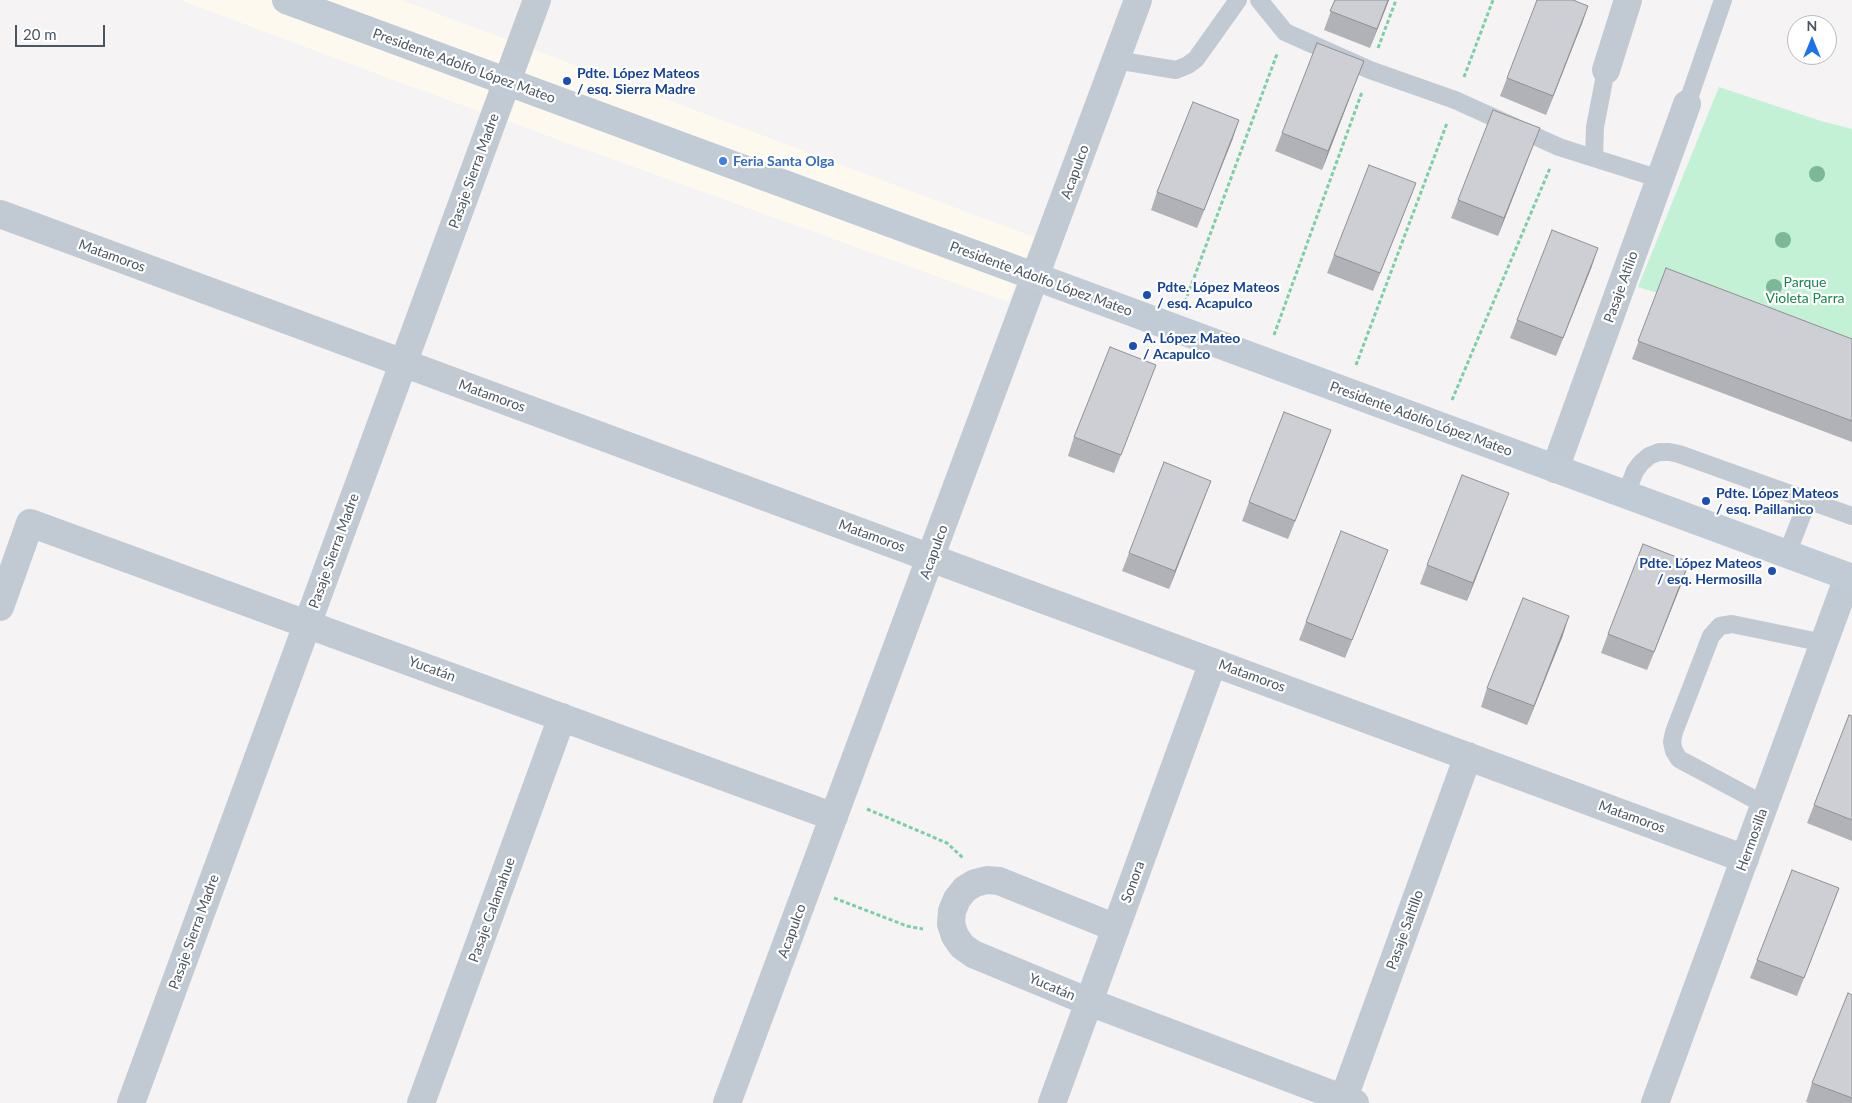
<!DOCTYPE html>
<html>
<head>
<meta charset="utf-8">
<style>
  body { margin:0 }
  #map { position:relative; width:1852px; height:1103px; overflow:hidden; background:#f5f3f3; font-family:Lato,sans-serif }
  canvas { display:block }
  .north { position:absolute; left:1787px; top:15px; width:50px; height:50px; box-sizing:border-box; background:#fff; border:1px solid #b7bbc0; border-radius:50%; rotate:0deg; font-size:14px; font-weight:700; line-height:20px; text-align:center; color:#4a5661 }
  .north::after { content:''; display:block; margin:auto; width:18px; height:22px; background:#1a73e8; clip-path:polygon(50% 0,100% 100%,50% 72%,0 100%) }
  .scale { position:absolute; left:15px; top:25px; width:90px; height:22px; box-sizing:border-box; border:2px solid #4a5661; border-top:0; padding-left:6px; font-size:15px; line-height:18px; white-space:nowrap; color:#4a5661; -webkit-text-stroke:4px #fff; paint-order:stroke }
</style>
</head>
<body>
<div id="map">
<canvas width="1852" height="1103"></canvas>
<div class="north">N</div>
<div class="scale">20 m</div>
</div>
<script>
const ctx = document.querySelector('canvas').getContext('2d');
ctx.lineJoin = 'round';
function paint(path, color) { ctx.fillStyle = color; ctx.fill(path, 'evenodd'); }
const toPath = rows => new Path2D(rows.map(r => 'M' + r).join(''));
function strokePath(path, color, width, dash) { ctx.strokeStyle = color; ctx.lineWidth = width; ctx.lineCap = dash ? 'butt' : 'round'; ctx.setLineDash(dash || []); ctx.stroke(path); }
function write(font, color, halo, rows, align = 'center') {
  ctx.font = font + ' Lato,sans-serif'; ctx.lineWidth = 4.5; ctx.setLineDash([]); ctx.textBaseline = 'middle'; ctx.strokeStyle = halo; ctx.fillStyle = color; for (const [text, x, y, turn = 0] of rows) {
    ctx.save(); ctx.translate(x, y); ctx.rotate((+turn || 0) * Math.PI / 180); ctx.textAlign = isNaN(turn) ? turn : align; if (halo) ctx.strokeText(text, 0, 0); ctx.fillText(text, 0, 0); ctx.restore();
  }
}
paint(toPath([
  [180,0,401,0,1034,237,1008,302,404,84]
]), '#fdf9ef');
paint(toPath([
  [1719,87,1821,121,1852,129,1852,359,1741,318,1638,287]
]), '#c3f1d5');
strokePath(toPath([
  [1378,48,1396,0],
  [1464,77,1493,0],
  [1185,302,1277,54],
  [1274,335,1362,92],
  [1356,365,1447,123],
  [1452,400,1550,168],
  [867,809,947,843,963,858],
  [834,898,907,926,923,929]
]), '#7ad0a6', 3, [4, 2.5]);
strokePath(toPath([
  [1259,0,1285,32,1370,70,1455,100,1559,147,1660,179],
  [1116,60,1176,70,1188,65,1196,59,1238,0],
  [1687,104,1723,0],
  [1594,158,1595,127,1606,70],
  [1626,494,1635,471,1641,463,1649,456,1659,452,1669,452,1679,454,1852,516],
  [1787,554,1808,500],
  [1765,805,1679,759,1674,751,1672,742,1674,732,1711,636,1720,626,1732,624,1824,643]
]), '#c1cad2', 18);
strokePath(toPath([
  [1606,70,1628,0],
  [0,214,1745,859],
  [1555,469,1687,104],
  [0,607,30,523,834,817],
  [1116,928,999,881,987,880,975,883,965,889,957,899,952,911,951,924,955,936,962,946,973,954,1089,1002,1355,1103],
  [131,1103,537,0],
  [421,1103,562,717],
  [727,1103,1138,0],
  [1052,1103,1213,662],
  [1342,1103,1468,756],
  [1655,1103,1848,577]
]), '#c1cad2', 28);
strokePath(toPath([
  [286,0,1852,578]
]), '#c1cbd6', 28);
ctx.fillStyle = '#7bb799';
for (const [x, y] of [
  [1817,174],
  [1783,240],
  [1774,287]
]) { ctx.beginPath(); ctx.arc(x, y, 8, 0, 2 * Math.PI); ctx.fill(); }
paint(toPath([
  [1335,0,1389,0,1370,48,1324,30],
  [1588,6,1546,115,1500,96,1507,78],
  [1364,61,1322,170,1275,151,1282,133],
  [1233,138,1197,228,1151,210,1157,192],
  [1533,146,1498,236,1451,218,1458,200],
  [1416,183,1373,291,1327,273,1334,255],
  [1592,266,1556,356,1510,338,1517,320],
  [1666,268,1852,339,1852,442,1632,359],
  [1149,383,1114,473,1068,456,1074,437],
  [1331,430,1288,539,1242,521,1249,502],
  [1204,499,1169,589,1122,571,1129,553],
  [1502,511,1467,601,1420,584,1427,565],
  [1381,568,1345,658,1299,640,1306,622],
  [1683,580,1647,670,1601,653,1608,634],
  [1563,635,1527,725,1481,707,1487,688],
  [1852,716,1852,841,1807,823,1814,805],
  [1839,888,1797,996,1750,978,1757,960],
  [1852,995,1852,1103,1809,1103,1806,1102,1812,1083]
]), '#b0b2b7');
paint(toPath([
  [1388,0,1389,0,1370,48,1377,29],
  [1588,6,1582,24,1546,115,1553,96],
  [1364,61,1357,79,1322,170,1328,151],
  [1239,120,1233,138,1197,228],
  [1540,128,1498,236,1504,218],
  [1416,183,1409,201,1373,291,1380,273],
  [1598,248,1592,266,1556,356],
  [1331,430,1324,449,1288,539,1295,521],
  [1211,481,1169,589,1175,571],
  [1509,493,1467,601,1473,583],
  [1388,550,1381,568,1345,658,1352,640],
  [1689,562,1683,580,1647,670],
  [1569,616,1563,635,1527,725,1534,706]
]), '#909195');
const building = toPath([
  [1335,0,1388,0,1377,29,1330,11,1335,0],
  [1537,0,1573,0,1588,6,1553,96,1507,78,1537,0],
  [1317,43,1364,61,1328,151,1282,133,1317,43],
  [1193,102,1239,120,1204,210,1157,192,1193,102],
  [1493,110,1540,128,1504,218,1458,200,1493,110],
  [1369,165,1416,183,1380,273,1334,255,1369,165],
  [1552,230,1598,248,1563,338,1517,320,1552,230],
  [1666,268,1852,339,1852,421,1638,341,1666,268],
  [1110,347,1156,365,1121,455,1074,437,1110,347],
  [1284,412,1331,430,1295,521,1249,502,1284,412],
  [1164,462,1211,481,1175,571,1129,553,1164,462],
  [1462,475,1509,493,1473,583,1427,565,1462,475],
  [1341,531,1388,550,1352,640,1306,622,1341,531],
  [1643,544,1689,562,1654,652,1608,634,1643,544],
  [1523,598,1569,616,1534,706,1487,688,1523,598],
  [1849,715,1852,716,1852,820,1814,805,1849,715],
  [1792,870,1839,888,1804,978,1757,960,1792,870],
  [1848,993,1852,995,1852,1098,1812,1083,1848,993]
]);
paint(building, '#cdcfd5');
strokePath(building, '#909195', 1);
for (const [x, y, r, color] of [
  [567,81,5,"#1a4fb4"],
  [723,161,5,"#3f7fe0"],
  [1147,295,5,"#1a4fb4"],
  [1133,346,5,"#1a4fb4"],
  [1706,501,5,"#1a4fb4"],
  [1772,571,5,"#1a4fb4"]
]) { const dot = new Path2D(); dot.arc(x, y, r, 0, 2 * Math.PI); ctx.fillStyle = color; ctx.fill(dot); strokePath(dot, '#fff', 2); }
write('14px', '#4a5661', '#fff', [
  ["Presidente Adolfo López Mateo",464,66,20],
  ["Pasaje Sierra Madre",474,171,-70],
  ["Acapulco",1075,172,-70],
  ["Matamoros",112,256,20],
  ["Presidente Adolfo López Mateo",1041,279,20],
  ["Pasaje Atilio",1621,287,-70],
  ["Matamoros",492,396,20],
  ["Presidente Adolfo López Mateo",1421,419,20],
  ["Matamoros",872,536,20],
  ["Pasaje Sierra Madre",334,551,-70],
  ["Acapulco",934,552,-70],
  ["Yucatán",432,669,20],
  ["Matamoros",1252,676,20],
  ["Matamoros",1632,817,20],
  ["Hermosilla",1752,840,-70],
  ["Sonora",1133,882,-70],
  ["Pasaje Calamahue",492,910,-70],
  ["Pasaje Saltillo",1405,930,-70],
  ["Acapulco",792,931,-70],
  ["Pasaje Sierra Madre",194,932,-70],
  ["Yucatán",1052,987,23]
]);
write('bold 14px', '#164399', '#fff', [
  ["Pdte. López Mateos",577,73],
  ["/ esq. Sierra Madre",577,89],
  ["Pdte. López Mateos",1157,287],
  ["/ esq. Acapulco",1157,303],
  ["A. López Mateo",1143,338],
  ["/ Acapulco",1143,354],
  ["Pdte. López Mateos",1716,493],
  ["/ esq. Paillanico",1716,509],
  ["Pdte. López Mateos",1762,563,"right"],
  ["/ esq. Hermosilla",1762,579,"right"]
], 'left');
write('bold 14px', '#366cbe', '#fff', [
  ["Feria Santa Olga",733,161]
], 'left');
write('14px', '#17864f', '#fff', [
  ["Parque",1805,282],
  ["Violeta Parra",1805,298]
]);
</script>
</body>
</html>
